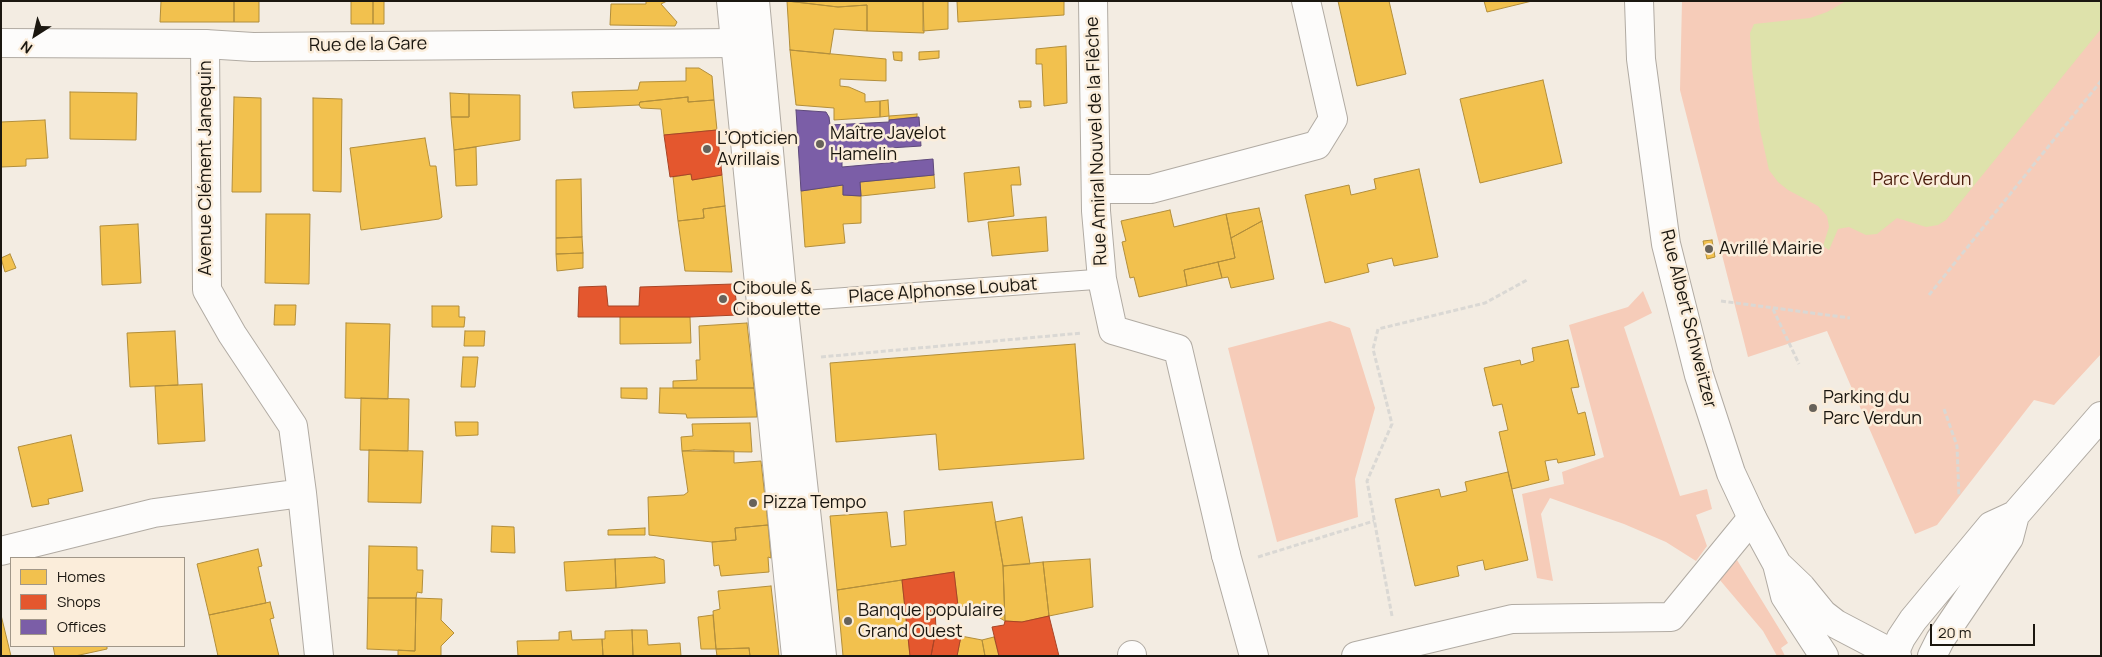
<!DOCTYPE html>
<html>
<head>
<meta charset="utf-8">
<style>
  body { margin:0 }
  #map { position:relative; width:2102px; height:657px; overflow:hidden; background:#f3ece2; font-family:Manrope,sans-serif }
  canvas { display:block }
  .frame { position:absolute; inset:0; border:2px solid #1b1710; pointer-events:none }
  .legend { position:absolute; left:10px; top:557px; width:175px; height:90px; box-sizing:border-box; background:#fbedda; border:1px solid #a19789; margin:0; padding:6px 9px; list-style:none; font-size:15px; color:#1b1710 }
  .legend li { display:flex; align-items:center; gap:10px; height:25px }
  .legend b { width:25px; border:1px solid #a19789 }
  .north { position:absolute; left:10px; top:10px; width:50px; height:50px; -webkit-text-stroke:4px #fbedda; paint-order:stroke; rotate:215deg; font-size:14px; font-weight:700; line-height:20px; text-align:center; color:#1b1710 }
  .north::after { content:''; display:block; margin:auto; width:18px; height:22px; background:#1b1710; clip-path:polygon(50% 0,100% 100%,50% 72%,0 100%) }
  .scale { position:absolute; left:1930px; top:624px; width:105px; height:22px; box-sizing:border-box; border:2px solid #1b1710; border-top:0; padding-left:6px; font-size:15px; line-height:18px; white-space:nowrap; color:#1b1710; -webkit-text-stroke:4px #fbedda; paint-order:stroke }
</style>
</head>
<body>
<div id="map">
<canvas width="2102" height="657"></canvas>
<div class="frame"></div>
<ul class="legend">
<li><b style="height:14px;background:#f2c14e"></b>Homes</li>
<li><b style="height:14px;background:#e4572e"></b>Shops</li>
<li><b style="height:14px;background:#7b5ea7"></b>Offices</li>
</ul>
<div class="north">N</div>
<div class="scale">20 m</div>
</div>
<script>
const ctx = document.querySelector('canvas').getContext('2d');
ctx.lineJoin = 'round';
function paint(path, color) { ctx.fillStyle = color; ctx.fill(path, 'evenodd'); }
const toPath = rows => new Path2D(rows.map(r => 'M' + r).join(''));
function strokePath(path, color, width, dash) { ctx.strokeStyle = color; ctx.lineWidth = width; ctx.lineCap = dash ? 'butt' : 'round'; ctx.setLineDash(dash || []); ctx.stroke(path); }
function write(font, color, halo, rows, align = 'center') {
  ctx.font = font + ' Manrope,sans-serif'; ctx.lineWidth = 5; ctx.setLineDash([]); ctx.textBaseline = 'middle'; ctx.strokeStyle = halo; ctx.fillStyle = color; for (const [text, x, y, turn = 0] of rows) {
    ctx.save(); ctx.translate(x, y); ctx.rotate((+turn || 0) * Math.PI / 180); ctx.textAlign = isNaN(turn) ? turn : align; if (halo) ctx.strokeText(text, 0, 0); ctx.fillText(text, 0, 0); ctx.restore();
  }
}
paint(toPath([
  [1682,1,2101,1,2101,354,2054,405,2034,400,1937,525,1915,534,1827,331,1748,357,1680,90],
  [1643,291,1652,313,1624,327,1680,496,1707,489,1712,509,1696,515,1707,546,1696,561,1666,542,1624,524,1550,498,1541,514,1553,581,1537,578,1522,494,1564,484,1562,472,1604,457,1569,325,1628,307],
  [1330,321,1350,328,1375,408,1355,479,1358,517,1277,542,1228,348],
  [1737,560,1788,643,1781,648,1785,656,1777,656,1763,631,1719,579]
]), '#f6ccb9');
paint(toPath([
  [1846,1,2101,1,2101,29,1946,220,1938,225,1926,227,1897,218,1877,234,1866,235,1849,227,1838,229,1829,250,1823,246,1829,227,1827,216,1818,206,1788,190,1778,182,1769,170,1760,130,1752,69,1750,33,1754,24,1810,18,1827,12]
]), '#dee2ab');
const homes = toPath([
  [161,1,234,1,234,22,160,22,161,1],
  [234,1,259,1,259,22,234,22,234,1],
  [351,1,373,1,373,24,351,24,351,1],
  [373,1,384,1,384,24,373,24,373,1],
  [646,1,667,1,661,4,677,22,675,26,610,25,611,4,646,4,646,1],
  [787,1,923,1,924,33,867,31,867,5,838,7,787,1],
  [787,1,838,7,867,5,867,31,834,29,830,54,790,50,787,1],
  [923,1,948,1,948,29,923,31,923,1],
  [957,1,1064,1,1064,15,958,22,957,1],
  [1338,1,1389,1,1406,74,1357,86,1338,1],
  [1484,1,1532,1,1487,12,1484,1],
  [1066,46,1067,103,1044,106,1042,64,1036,64,1036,49,1066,46],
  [790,50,886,59,886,81,840,79,840,86,849,87,865,94,865,102,880,101,880,117,834,120,834,108,796,105,790,50],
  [939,51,939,58,919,60,919,52,939,51],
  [893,52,902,52,902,61,894,60,893,52],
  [686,68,699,68,712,76,714,100,688,102,688,97,640,102,639,105,574,108,572,92,638,90,640,82,686,81,686,68],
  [1543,80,1562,163,1480,183,1460,99,1543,80],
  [70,92,137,93,136,140,70,139,70,92],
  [450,93,469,94,469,117,451,117,450,93],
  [469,94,520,95,520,140,454,150,451,117,469,117,469,94],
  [234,97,261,98,261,192,232,192,234,97],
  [688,97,688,102,714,100,717,130,664,135,661,109,641,108,639,105,640,102,688,97],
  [313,98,342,99,341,192,313,191,313,98],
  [888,100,889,116,880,117,880,101,888,100],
  [1019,101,1031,101,1031,107,1020,108,1019,101],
  [917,114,917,117,889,120,889,116,917,114],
  [45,120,48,158,26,159,26,166,1,167,1,122,45,120],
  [425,138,430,166,436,166,442,217,439,219,361,230,350,148,425,138],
  [476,147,477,185,456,186,454,150,476,147],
  [1019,167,1021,185,1011,185,1014,216,968,222,964,173,1019,167],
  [1419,169,1438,257,1394,266,1392,258,1367,264,1369,272,1325,283,1305,195,1349,185,1351,195,1376,189,1374,179,1419,169],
  [691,174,692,180,722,175,725,206,703,209,704,218,678,221,673,177,691,174],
  [934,175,935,188,861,196,860,182,934,175],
  [581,179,582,237,556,238,556,180,581,179],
  [843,185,843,195,861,196,861,223,843,224,845,243,805,247,801,191,843,185],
  [725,206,732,272,685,271,678,221,704,218,703,209,725,206],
  [1259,208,1262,221,1231,238,1226,214,1259,208],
  [1170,210,1174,227,1226,214,1235,258,1184,270,1187,286,1139,297,1134,277,1130,278,1122,242,1126,241,1121,221,1170,210],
  [266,214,310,214,309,284,265,283,266,214],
  [1046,217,1048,251,992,256,988,222,1046,217],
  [1262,221,1274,279,1231,288,1228,277,1222,278,1218,262,1235,258,1231,238,1262,221],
  [138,224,141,283,102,285,100,226,138,224],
  [582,237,583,253,556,254,556,238,582,237],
  [1712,240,1715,257,1707,259,1703,241,1712,240],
  [583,253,583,268,557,271,556,254,583,253],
  [10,254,16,268,5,272,1,258,10,254],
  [1218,262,1222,278,1187,286,1184,270,1218,262],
  [275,305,296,305,295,325,274,325,275,305],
  [432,306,459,306,459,317,465,317,464,327,432,327,432,306],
  [620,317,690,317,691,343,620,344,620,317],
  [346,323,390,324,388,399,345,398,346,323],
  [747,323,754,388,673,388,673,381,697,380,696,360,700,360,699,326,747,323],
  [175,331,178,385,130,387,127,333,175,331],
  [465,331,485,331,484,346,464,346,465,331],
  [1568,340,1579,387,1571,388,1578,414,1585,412,1595,455,1558,463,1557,459,1545,461,1549,480,1512,489,1499,432,1508,430,1502,404,1493,406,1484,368,1520,360,1521,365,1534,361,1532,348,1568,340],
  [1075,344,1084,459,939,470,936,434,836,442,830,363,1075,344],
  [463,357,478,357,475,387,461,387,463,357],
  [202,384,205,441,158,444,155,386,202,384],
  [621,388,647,388,647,399,621,398,621,388],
  [660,388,754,388,757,417,687,418,686,414,659,413,660,388],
  [361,398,409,399,408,451,360,450,361,398],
  [455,422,478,422,478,435,456,436,455,422],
  [750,423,752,452,682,451,681,437,693,436,692,424,750,423],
  [71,435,83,491,48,499,49,504,32,507,18,447,71,435],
  [369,450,423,451,421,503,368,502,369,450],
  [694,450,734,451,734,463,761,461,768,525,735,528,736,540,712,542,649,535,648,497,684,495,688,492,682,451,694,450],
  [1508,472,1528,560,1485,570,1483,560,1457,566,1459,576,1415,586,1395,499,1439,489,1441,497,1467,491,1465,482,1508,472],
  [992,502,1003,566,1005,621,981,607,958,606,954,572,837,590,830,516,887,512,891,547,906,545,904,511,992,502],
  [1022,517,1030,564,1003,566,995,522,1022,517],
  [768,525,771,558,768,557,769,572,721,576,719,565,714,566,712,542,736,540,735,528,768,525],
  [492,526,514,527,515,553,491,552,492,526],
  [645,528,645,535,608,535,608,530,645,528],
  [369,546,417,547,417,570,423,570,422,593,417,592,416,598,368,598,369,546],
  [258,549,262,566,258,567,266,603,209,615,197,564,258,549],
  [655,557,664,560,665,583,616,588,615,559,655,557],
  [615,559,616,588,566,591,564,562,615,559],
  [1090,559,1093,607,1049,616,1043,562,1090,559],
  [1043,562,1049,616,1022,622,1005,621,1003,566,1043,562],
  [902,580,910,656,843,656,837,590,902,580],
  [771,586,779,656,750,656,749,648,716,649,713,611,720,609,718,591,771,586],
  [368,598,416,598,415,651,367,649,368,598],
  [416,598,442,599,441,620,454,633,441,646,441,656,398,656,398,650,415,651,416,598],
  [270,602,274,618,270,619,279,656,218,656,209,615,270,602],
  [1,615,11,656,1,656,1,615],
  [713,615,716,649,701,649,698,617,713,615],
  [632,630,647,630,648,645,680,643,681,656,633,656,632,630],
  [632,630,633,656,603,656,602,639,605,639,605,631,632,630],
  [571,631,572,640,602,639,603,656,518,656,517,641,559,640,559,632,571,631],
  [961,636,982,640,985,656,957,656,961,636],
  [994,637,999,656,985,656,982,640,994,637],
  [53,646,107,646,107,649,75,656,55,656,53,646],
  [749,648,750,656,717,656,716,649,749,648]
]);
paint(homes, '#f2c14e');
strokePath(homes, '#b28e3b', 1);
const shops = toPath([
  [717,130,722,175,692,180,691,174,670,177,664,135,717,130],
  [734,284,738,315,690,317,578,317,579,287,606,286,608,306,639,306,640,287,734,284],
  [954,572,958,606,935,608,936,630,931,656,910,656,902,580,954,572],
  [1049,616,1059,656,999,656,992,627,1004,625,1005,621,1022,622,1049,616],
  [936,630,961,636,957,656,931,656,936,630]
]);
paint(shops, '#e4572e');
strokePath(shops, '#a84425', 1);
const offices = toPath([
  [796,110,826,112,829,117,830,125,889,122,889,120,919,117,921,146,858,150,858,159,842,160,842,167,933,159,934,175,860,182,861,196,843,195,843,185,801,191,796,110]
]);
paint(offices, '#7b5ea7');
strokePath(offices, '#5e497a', 1);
const service = toPath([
  [783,302,1102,279]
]);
const pedestrian = toPath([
  [1226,555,1254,656],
  [1356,656,1512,619,1671,617,1752,518]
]);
const minor = toPath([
  [1093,1,1096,211,1102,279,1113,330,1178,349,1226,555],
  [1639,1,1641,59,1666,244,1699,375,1731,473,1752,518,1777,564,1785,596,1824,656],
  [205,44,207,290,232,334,293,426,302,493,319,656],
  [1096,189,1151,189,1317,145,1333,119,1306,1],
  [1,551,154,513,302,493],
  [1779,566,1801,587,1823,614,1836,624,1897,656],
  [1132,655,1132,656]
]);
const tertiary = toPath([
  [1,43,205,44,253,47,735,43],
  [1893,656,1901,638,1913,620,1991,526,2015,515,2101,416],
  [1932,656,1940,640,2009,538,2015,515]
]);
const secondary = toPath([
  [731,1,796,656],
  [755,1,783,302,822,656]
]);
strokePath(service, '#b1aba3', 21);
strokePath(pedestrian, '#b1aba3', 30);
strokePath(minor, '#b1aba3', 30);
strokePath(tertiary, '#b1aba3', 30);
strokePath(secondary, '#b1aba3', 30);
strokePath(toPath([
  [1929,295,2101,81],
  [1721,301,1850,318],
  [1773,309,1799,364],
  [821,357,1082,333],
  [1944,409,1957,446,1959,496],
  [1258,557,1374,521],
  [1392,616,1367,481,1392,424,1373,349,1378,329,1485,303,1527,280]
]), '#dad8d4', 3, [5, 2.5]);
strokePath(service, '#fdfcfb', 19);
strokePath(pedestrian, '#fdfcfb', 28);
strokePath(minor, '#fdfcfb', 28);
strokePath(tertiary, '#fdfcfb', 28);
strokePath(secondary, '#fdfcfb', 28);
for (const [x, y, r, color] of [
  [820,144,5,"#67625a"],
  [707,149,5,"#67625a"],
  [1709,249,5,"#67625a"],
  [723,299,5,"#67625a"],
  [1813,408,5,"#67625a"],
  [753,503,5,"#67625a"],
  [848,621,5,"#67625a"]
]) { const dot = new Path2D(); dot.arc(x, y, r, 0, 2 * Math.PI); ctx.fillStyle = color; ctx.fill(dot); strokePath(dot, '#fbedda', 2); }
write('18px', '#1b1710', '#fbedda', [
  ["Rue de la Gare",368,45,-1],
  ["Rue Amiral Nouvel de la Flêche",1097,141,-92],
  ["Avenue Clément Janequin",206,168,-90],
  ["Place Alphonse Loubat",943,291,-4],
  ["Rue Albert Schweitzer",1688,319,76]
]);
write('18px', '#1b1710', '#fbedda', [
  ["Maître Javelot",830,134],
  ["Hamelin",830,155],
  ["L’Opticien",717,139],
  ["Avrillais",717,160],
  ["Avrillé Mairie",1719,249],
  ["Ciboule &",733,289],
  ["Ciboulette",733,310],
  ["Parking du",1823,398],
  ["Parc Verdun",1823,419],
  ["Pizza Tempo",763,503],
  ["Banque populaire",858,611],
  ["Grand Ouest",858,632]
], 'left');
write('18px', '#4b1d0c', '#fbedda', [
  ["Parc Verdun",1922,180]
]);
</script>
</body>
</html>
